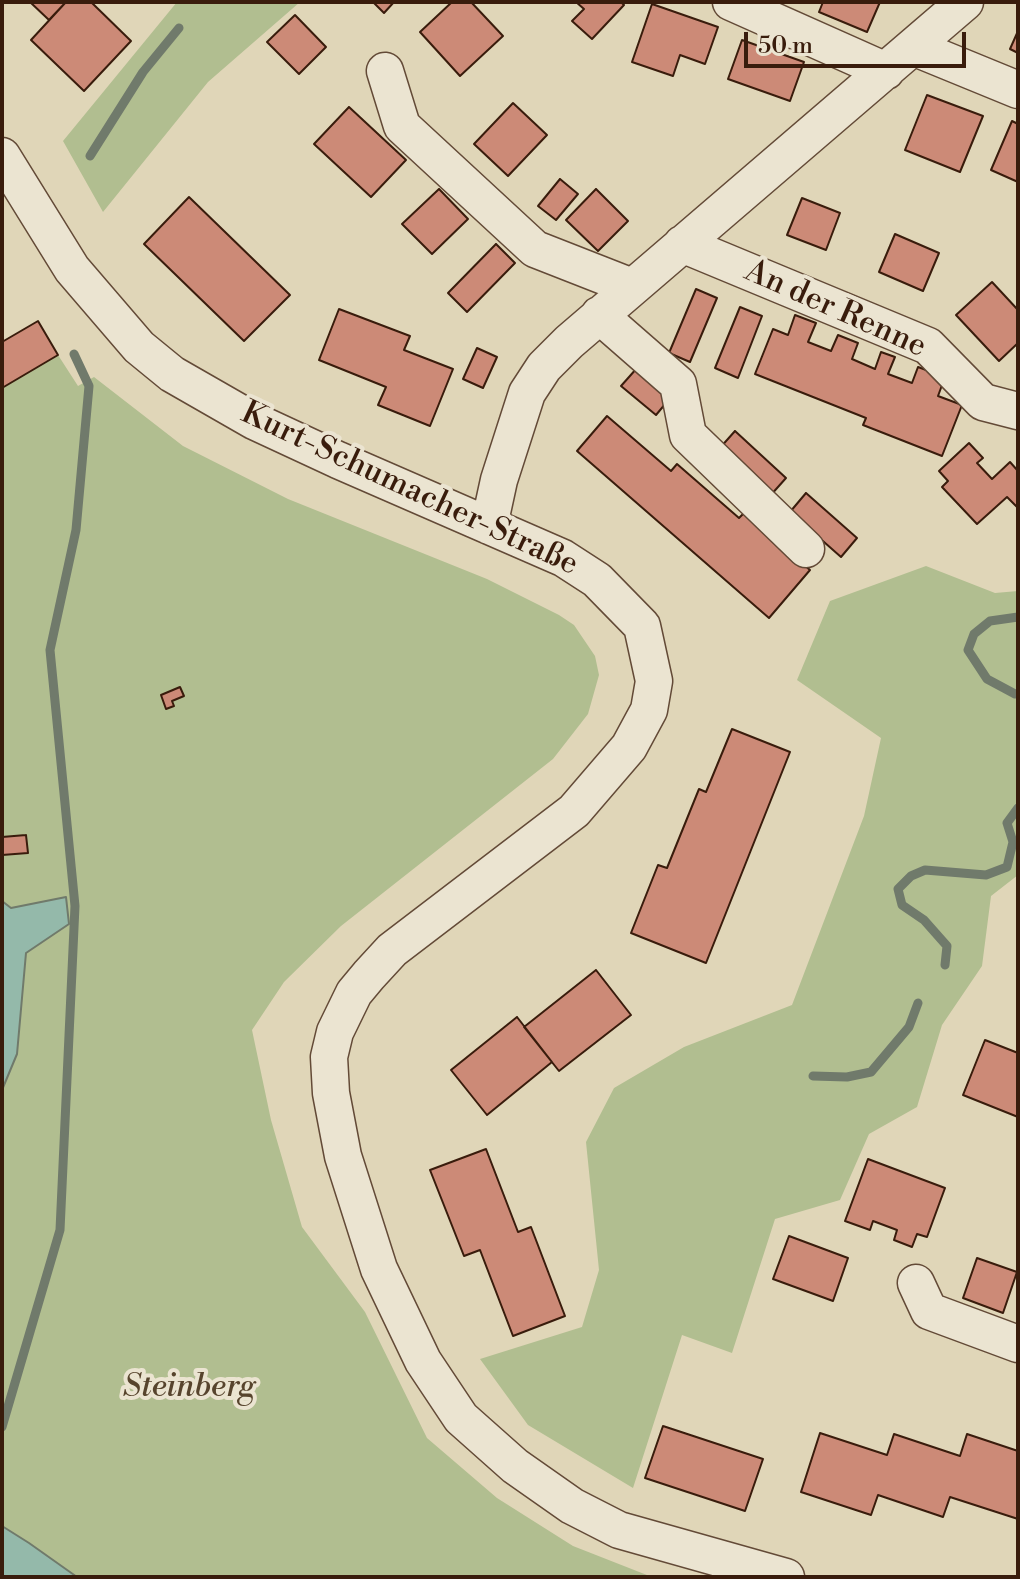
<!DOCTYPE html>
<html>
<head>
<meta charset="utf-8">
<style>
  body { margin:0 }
  #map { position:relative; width:1020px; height:1579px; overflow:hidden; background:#e0d6b8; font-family:"Libre Bodoni",serif }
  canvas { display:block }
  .frame { position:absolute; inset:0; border:4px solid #391c0c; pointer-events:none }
  .scale { position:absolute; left:744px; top:32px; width:222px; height:36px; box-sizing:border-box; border:4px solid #391c0c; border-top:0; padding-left:10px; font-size:24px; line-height:28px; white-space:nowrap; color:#391c0c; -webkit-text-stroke:6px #ebe4d1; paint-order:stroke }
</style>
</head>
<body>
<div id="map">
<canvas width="1020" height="1579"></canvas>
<div class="frame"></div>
<div class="scale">50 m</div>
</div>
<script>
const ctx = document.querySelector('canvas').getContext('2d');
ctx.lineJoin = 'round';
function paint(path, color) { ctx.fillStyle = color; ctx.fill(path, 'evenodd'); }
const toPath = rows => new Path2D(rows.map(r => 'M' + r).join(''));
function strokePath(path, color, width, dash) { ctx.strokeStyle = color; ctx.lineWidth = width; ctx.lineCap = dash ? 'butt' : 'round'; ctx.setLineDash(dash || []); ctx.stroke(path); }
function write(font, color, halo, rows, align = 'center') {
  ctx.font = font + ' "Libre Bodoni",serif'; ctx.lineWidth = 8; ctx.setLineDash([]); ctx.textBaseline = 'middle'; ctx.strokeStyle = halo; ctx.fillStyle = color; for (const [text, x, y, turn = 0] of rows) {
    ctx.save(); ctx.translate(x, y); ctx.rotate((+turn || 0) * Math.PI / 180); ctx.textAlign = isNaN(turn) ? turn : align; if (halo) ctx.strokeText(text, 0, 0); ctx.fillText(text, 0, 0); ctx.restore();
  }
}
paint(toPath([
  [177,2,300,2,208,82,103,212,63,141],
  [58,355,78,386,94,377,183,446,288,499,487,579,559,615,574,625,595,656,599,675,588,714,553,759,341,926,284,982,252,1030,271,1120,302,1227,365,1312,427,1438,497,1498,573,1546,652,1577,2,1577,2,388],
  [926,566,995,593,1018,591,1018,875,991,896,982,966,942,1025,917,1107,869,1134,840,1200,775,1219,732,1353,682,1335,633,1488,528,1425,480,1359,582,1327,599,1270,586,1142,614,1088,684,1047,792,1005,864,816,881,738,797,680,830,601]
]), '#b1be90');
const water = toPath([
  [66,897,69,924,26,953,17,1054,2,1090,2,901,11,908,66,897],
  [2,1526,29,1543,77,1577,2,1577,2,1526]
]);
paint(water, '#94b9aa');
strokePath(water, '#707a6b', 2);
strokePath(toPath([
  [90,156,143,72,179,28],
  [1015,694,987,679,968,650,974,634,990,621,1018,617],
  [945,965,947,946,924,920,902,905,898,889,911,876,925,870,986,875,1007,867,1013,842,1007,823,1018,808],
  [813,1076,847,1077,871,1072,909,1027,918,1003],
  [2,1427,60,1230,75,906,50,650,76,530,89,386,74,354]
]), '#707a6b', 9);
const building = toPath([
  [30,2,66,2,49,20,30,2],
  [66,2,91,2,131,41,84,91,31,40,66,2],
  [373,2,394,2,384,13,373,2],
  [452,2,471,2,503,36,460,76,420,32,452,2],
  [576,2,621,2,624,5,592,39,572,21,584,9,576,2],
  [823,2,880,2,867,32,819,12,823,2],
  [652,4,718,27,705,64,680,55,673,76,632,62,652,4],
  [295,15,326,47,299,74,267,42,295,15],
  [1018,31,1018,53,1010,49,1018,31],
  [742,40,804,62,790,101,728,79,742,40],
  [927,95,983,116,960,172,905,150,927,95],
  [513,103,547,135,508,176,474,144,513,103],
  [349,107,406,160,371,197,314,144,349,107],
  [1012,121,1018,124,1018,182,991,170,1012,121],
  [560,179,578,194,556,220,538,206,560,179],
  [439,189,468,219,432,254,402,224,439,189],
  [596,189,628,221,598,251,566,220,596,189],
  [189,197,290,295,244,341,144,244,189,197],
  [802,198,840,213,826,250,787,235,802,198],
  [895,234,939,253,923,291,879,272,895,234],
  [496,244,515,263,467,312,448,293,496,244],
  [992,282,1018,310,1018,343,999,361,956,315,992,282],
  [696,289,717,298,690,362,669,353,696,289],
  [740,307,762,316,738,378,715,368,740,307],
  [339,309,410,336,404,350,453,369,430,426,378,405,386,387,319,360,339,309],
  [795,315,816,323,808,342,831,351,838,335,858,343,852,359,875,369,881,352,895,357,888,374,912,383,918,367,945,377,938,396,962,405,942,456,863,425,866,418,755,374,773,329,788,335,795,315],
  [38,321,58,355,2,388,2,342,38,321],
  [477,348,497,357,483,388,463,379,477,348],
  [637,368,671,397,656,415,621,386,637,368],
  [607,416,671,471,677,464,739,518,744,513,810,570,769,618,577,451,607,416],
  [735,431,786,478,770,496,719,449,735,431],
  [969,443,983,458,977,463,992,479,1010,462,1018,471,1018,508,1007,497,977,524,942,487,948,481,939,471,969,443],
  [806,493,857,538,841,557,790,512,806,493],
  [180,687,184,696,172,701,174,706,166,709,161,695,180,687],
  [732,729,790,752,706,963,631,933,658,865,667,868,699,789,706,792,732,729],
  [26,835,28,853,2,855,2,837,26,835],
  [596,970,631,1015,559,1071,524,1027,596,970],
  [517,1017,552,1062,487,1115,451,1070,517,1017],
  [985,1040,1018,1053,1018,1117,963,1095,985,1040],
  [486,1149,518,1232,531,1227,565,1316,513,1336,480,1250,464,1256,430,1170,486,1149],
  [868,1159,945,1188,927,1237,917,1234,912,1247,894,1240,897,1230,873,1221,870,1230,845,1221,868,1159],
  [789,1236,848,1258,833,1301,773,1279,789,1236],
  [977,1258,1017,1272,1003,1313,963,1298,977,1258],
  [663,1426,763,1459,745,1511,645,1478,663,1426],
  [820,1433,887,1455,894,1434,960,1456,967,1434,1018,1451,1018,1519,950,1497,943,1517,878,1495,871,1515,801,1492,820,1433]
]);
paint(building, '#cc8a77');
strokePath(building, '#391c0c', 2);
const minor = toPath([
  [731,2,886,71],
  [913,47,1018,90],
  [385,71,402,126,535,249,632,287],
  [2,156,72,269,139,347,172,374,254,421,338,460,563,558,597,580,642,626,654,681,649,710,629,747,574,811,392,950,369,975,354,993,335,1032,329,1057,331,1093,343,1156,379,1269,423,1361,461,1418,515,1466,572,1506,619,1530,786,1577],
  [682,244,928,346,983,402,1018,411],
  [599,315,678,384,688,435,806,549],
  [489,526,499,480,527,393,544,367,569,342,965,2],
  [916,1283,929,1311,1018,1344]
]);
strokePath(minor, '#634a37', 39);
strokePath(minor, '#ebe4d1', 36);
write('32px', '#391c0c', '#ebe4d1', [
  ["An der Renne",835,310,24],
  ["Kurt-Schumacher-Straße",409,490,25]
]);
write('italic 32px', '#57442d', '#ebe4d1', [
  ["Steinberg",189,1388]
]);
</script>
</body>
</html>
